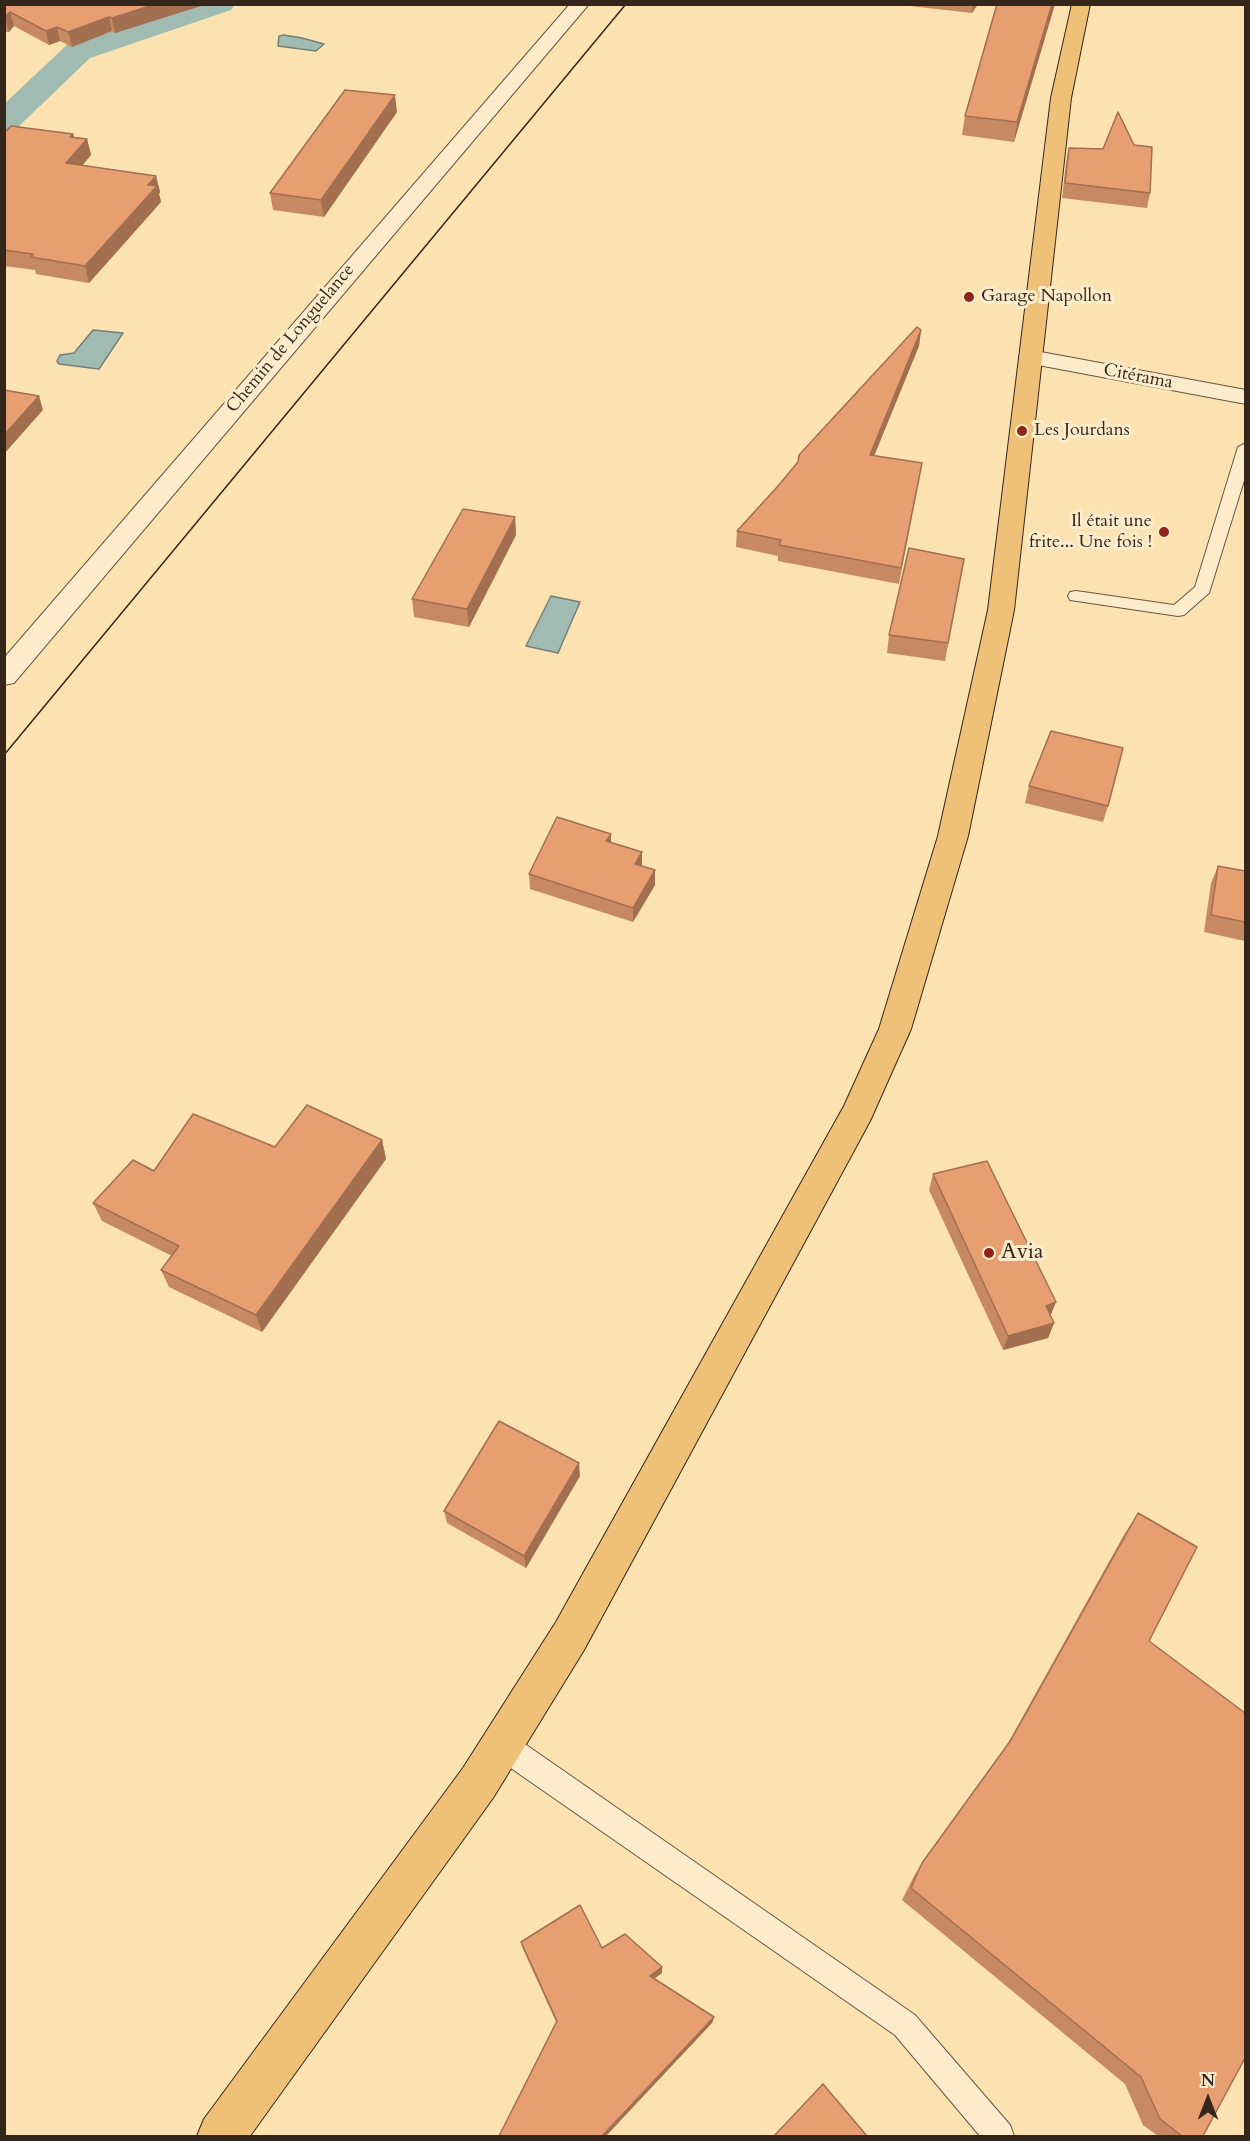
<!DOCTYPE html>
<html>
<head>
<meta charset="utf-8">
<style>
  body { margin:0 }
  #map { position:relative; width:1250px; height:2141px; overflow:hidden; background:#fce1b1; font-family:Cardo,serif }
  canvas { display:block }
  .frame { position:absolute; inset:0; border:6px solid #35261b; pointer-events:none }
  .north { position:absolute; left:1178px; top:2069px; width:60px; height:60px; -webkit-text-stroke:4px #fdeccc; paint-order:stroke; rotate:0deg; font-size:16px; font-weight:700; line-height:24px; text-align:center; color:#35261b }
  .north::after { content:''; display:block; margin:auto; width:21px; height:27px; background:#35261b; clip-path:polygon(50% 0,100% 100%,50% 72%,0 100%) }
</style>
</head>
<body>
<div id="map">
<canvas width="1250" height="2141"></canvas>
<div class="frame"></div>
<div class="north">N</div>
</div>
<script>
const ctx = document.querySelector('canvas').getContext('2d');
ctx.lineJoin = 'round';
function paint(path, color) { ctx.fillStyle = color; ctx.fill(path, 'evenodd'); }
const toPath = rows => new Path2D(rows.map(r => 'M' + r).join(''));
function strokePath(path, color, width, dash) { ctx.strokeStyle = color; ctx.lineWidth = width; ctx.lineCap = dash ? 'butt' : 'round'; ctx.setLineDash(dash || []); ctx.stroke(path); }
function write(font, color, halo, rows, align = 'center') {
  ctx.font = font + ' Cardo,serif'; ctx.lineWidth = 6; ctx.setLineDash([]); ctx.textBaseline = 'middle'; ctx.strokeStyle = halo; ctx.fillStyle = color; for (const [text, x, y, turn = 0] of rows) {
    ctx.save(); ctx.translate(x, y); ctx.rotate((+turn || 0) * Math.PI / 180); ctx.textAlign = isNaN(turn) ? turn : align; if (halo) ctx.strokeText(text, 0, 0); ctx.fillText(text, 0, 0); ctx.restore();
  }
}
const water = toPath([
  [284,35,302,38,324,44,316,51,278,46,279,36,284,35],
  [93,330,123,333,99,369,59,364,57,361,60,355,74,353,93,330],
  [551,596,580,602,558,653,526,646,551,596]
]);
paint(water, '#a0bcb2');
strokePath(water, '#758076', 1.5);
paint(toPath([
  [188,4,235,4,231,10,90,58,16,129,4,132,4,104,68,44,188,4]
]), '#a0bcb2');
const service = toPath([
  [1246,443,1246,474,1209,593,1184,615,1178,616,1070,600,1068,596,1070,592,1076,591,1174,605,1195,587,1238,447,1246,443],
  [502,1731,512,1735,915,2015,1010,2125,1014,2136,980,2136,895,2035,492,1755,488,1745,492,1735,502,1731]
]);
const minor = toPath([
  [1030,350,1246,390,1246,404,1022,362,1019,357,1022,352,1030,350]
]);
const tertiary = toPath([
  [570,4,589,4,14,683,4,685,4,658,570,4]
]);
const primary = toPath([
  [1072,4,1090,4,1071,98,1014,610,968,836,911,1029,870,1121,584,1650,493,1798,250,2136,197,2136,204,2119,463,1768,556,1622,844,1106,879,1029,938,836,988,610,1051,98,1072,4]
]);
strokePath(service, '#675540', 2);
strokePath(minor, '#675540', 2);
strokePath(tertiary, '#675540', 2);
strokePath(primary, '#35261b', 2);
paint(service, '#fdeccc');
paint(minor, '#fdeccc');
paint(tertiary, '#fdeccc');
paint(primary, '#eec078');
strokePath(toPath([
  [4,755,626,4]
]), '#35261b', 1.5);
paint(toPath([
  [4,4,211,4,208,6,204,5,115,33,112,31,72,47,60,41,49,45,14,26,9,32,4,32],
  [910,4,978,4,972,13,910,6],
  [997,4,1055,4,1014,142,962,135,965,116],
  [397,112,324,217,273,210,270,193],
  [4,133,73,134,74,137,87,139,91,155,82,165,156,176,160,192,159,194,161,202,89,283,36,274,35,270,4,266],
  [1069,148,1150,193,1147,208,1062,198,1066,163],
  [921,330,919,346,874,455,919,479,899,584,778,561,778,556,736,547,737,531],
  [515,517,516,535,469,627,414,617,412,599],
  [964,559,945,661,887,653,889,635],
  [1029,786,1108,806,1103,822,1025,803],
  [611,834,611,843,642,852,642,867,655,870,655,885,633,922,530,889,529,874],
  [1218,866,1245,871,1245,941,1204,932,1211,883],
  [382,1140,386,1159,262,1332,169,1287,161,1270,172,1256,102,1221,93,1203,154,1171,275,1147],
  [933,1174,1051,1316,1054,1323,1048,1338,1003,1350,929,1190],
  [580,1476,526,1568,447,1523,444,1511],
  [1138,1513,1149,1641,1203,2136,1158,2136,1143,2125,1125,2084,902,1900,914,1876,922,1863,1003,1752,1125,1533],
  [521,1942,602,1948,662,1967,662,1973,654,1979,714,2017,712,2023,556,2022,523,1949]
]), '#c78962');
paint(toPath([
  [156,4,204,5,115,33,112,18],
  [973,4,978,4,972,13],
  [1052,4,1055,4,1014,142,1017,122],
  [10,12,14,26,9,32,5,17],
  [109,17,112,31,72,47,68,32],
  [57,27,60,41,49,45,46,31],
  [395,95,397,112,324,217,321,200],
  [73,134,77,150,87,139,91,155,71,179,66,163,70,137],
  [156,176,160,192,159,194,161,202,89,283,85,266,148,185],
  [921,330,919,346,868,471,870,455],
  [39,396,43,410,4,454,4,435],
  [515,517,516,535,469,627,467,609],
  [611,834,611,850,606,841],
  [642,852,642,868,635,864],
  [655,870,655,885,633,922,633,908],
  [382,1140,386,1159,262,1332,256,1315],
  [1056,1302,1050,1317,1046,1306],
  [1054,1323,1048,1338,1003,1350,1008,1336],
  [579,1463,580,1476,526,1568,524,1556],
  [662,1967,662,1973,649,1982,650,1976],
  [714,2017,712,2023,606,2136,602,2136]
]), '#a26f50');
const building = toPath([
  [4,4,156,4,112,18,109,17,68,32,57,27,46,31,10,12,4,17,4,4],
  [997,4,1052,4,1017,122,965,116,997,4],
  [345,90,395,95,321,200,270,193,345,90],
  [1118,112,1134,145,1152,147,1150,193,1065,183,1069,148,1103,149,1118,112],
  [11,126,73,134,70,137,87,139,66,163,156,176,148,185,157,186,85,266,31,257,33,254,4,250,4,133,11,126],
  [917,327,921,330,870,455,922,463,901,568,779,545,781,540,737,531,778,486,798,462,799,455,917,327],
  [4,390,39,396,4,435,4,390],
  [463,509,515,517,467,609,412,599,463,509],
  [909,548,964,559,948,643,889,635,909,548],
  [1051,731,1123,748,1108,806,1029,786,1051,731],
  [557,817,611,834,606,841,642,852,635,864,655,870,633,908,529,874,557,817],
  [1218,866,1245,871,1245,922,1211,915,1218,866],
  [307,1105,382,1140,256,1315,161,1270,179,1246,93,1203,133,1160,154,1171,193,1114,275,1147,307,1105],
  [987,1161,1056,1302,1046,1306,1054,1323,1008,1336,933,1174,987,1161],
  [499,1421,579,1463,524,1556,444,1511,499,1421],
  [1138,1513,1197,1547,1149,1641,1245,1713,1245,2058,1203,2136,1182,2136,1160,2119,1141,2077,911,1888,922,1863,1011,1740,1138,1513],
  [580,1905,602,1948,625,1934,662,1967,650,1976,714,2017,602,2136,499,2136,557,2021,521,1942,580,1905],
  [823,2084,867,2136,774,2136,823,2084]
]);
paint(building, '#e79f72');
strokePath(building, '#a26f50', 1.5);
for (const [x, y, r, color] of [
  [969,297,6,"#8f2418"],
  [1022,431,6,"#8f2418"],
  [1164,532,6,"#8f2418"],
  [989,1253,6,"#8f2418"]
]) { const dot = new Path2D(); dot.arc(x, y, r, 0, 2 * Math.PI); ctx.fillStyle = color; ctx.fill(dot); strokePath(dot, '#fdeccc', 2); }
write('18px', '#35261b', '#fdeccc', [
  ["Garage Napollon",981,297],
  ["Les Jourdans",1034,431],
  ["Il était une",1152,522,"right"],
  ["frite... Une fois !",1152,543,"right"]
], 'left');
write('18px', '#35261b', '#fdeccc', [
  ["Chemin de Longuelance",291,339,-50],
  ["Citérama",1138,377,11]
]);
write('22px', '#35261b', '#fdeccc', [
  ["Avia",1001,1253]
], 'left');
</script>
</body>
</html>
